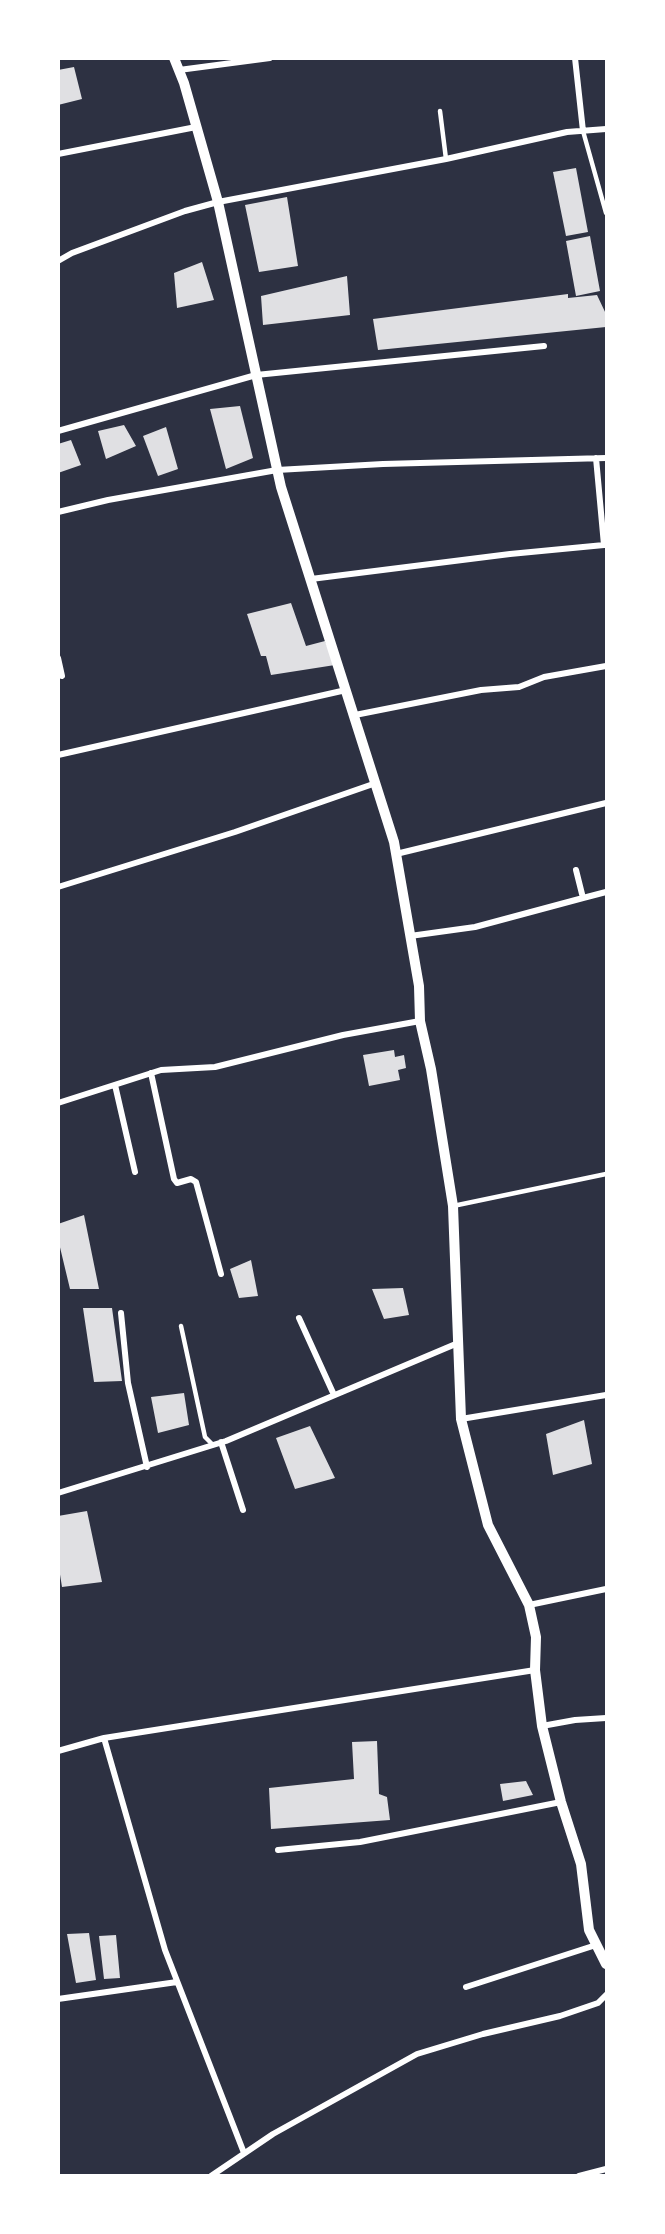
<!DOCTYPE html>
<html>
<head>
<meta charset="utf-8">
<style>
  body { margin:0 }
  #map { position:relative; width:665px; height:2234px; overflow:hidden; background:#2d3142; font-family:"PT Serif",serif }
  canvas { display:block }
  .frame { position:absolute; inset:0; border:60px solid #fff; pointer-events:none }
</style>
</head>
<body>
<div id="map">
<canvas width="665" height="2234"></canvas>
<div class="frame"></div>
</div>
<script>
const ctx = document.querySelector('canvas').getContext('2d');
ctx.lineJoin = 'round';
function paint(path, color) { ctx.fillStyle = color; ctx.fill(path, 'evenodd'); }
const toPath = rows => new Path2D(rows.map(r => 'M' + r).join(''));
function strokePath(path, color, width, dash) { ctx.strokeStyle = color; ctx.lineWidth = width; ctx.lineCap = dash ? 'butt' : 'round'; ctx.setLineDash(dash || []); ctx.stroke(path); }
paint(toPath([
  [74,67,82,99,58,105,58,70],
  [576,168,588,232,566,236,553,172],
  [287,197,298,266,259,272,245,205],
  [590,236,600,291,576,296,566,241],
  [202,262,214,300,177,308,174,273],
  [347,276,350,315,263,325,261,296],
  [568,294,568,298,597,295,606,314,606,327,378,350,373,319],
  [240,406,253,458,226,469,210,409],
  [124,425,136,446,106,459,98,431],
  [166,427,178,469,158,476,143,436],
  [71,440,81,465,58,473,58,444],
  [291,603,306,646,325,641,335,665,271,675,266,656,261,656,247,614],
  [394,1050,395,1057,404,1055,406,1068,398,1070,400,1080,369,1086,363,1055],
  [84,1215,99,1289,70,1289,58,1239,58,1224],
  [251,1260,258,1296,239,1298,230,1269],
  [403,1288,409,1315,384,1319,372,1289],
  [83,1308,112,1308,122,1381,94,1382],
  [184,1393,189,1425,158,1433,151,1397],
  [584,1420,592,1464,553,1475,546,1434],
  [310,1426,335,1478,295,1489,276,1438],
  [87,1511,102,1582,62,1587,58,1562,58,1516],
  [377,1741,379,1794,387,1797,390,1820,271,1829,269,1788,354,1779,352,1742],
  [526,1781,533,1795,503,1801,500,1784],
  [89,1933,96,1980,76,1983,67,1934],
  [116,1935,120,1978,104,1979,99,1936]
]), '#e0e0e3');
strokePath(toPath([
  [440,111,446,159],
  [583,131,606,213],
  [453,1206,606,1174],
  [181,1326,205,1437,213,1445]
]), '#fff', 4.5);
strokePath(toPath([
  [575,58,583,131],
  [179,70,270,58],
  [58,154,196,127],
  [58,261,72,253,185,211,218,202,446,159,567,132,606,129],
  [58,431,256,375,544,346],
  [596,458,604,545,606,545],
  [58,512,108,500,277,470,383,464,606,458],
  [311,579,510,554,604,545],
  [58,658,62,676],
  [355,715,481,690,519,687,544,677,606,666],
  [58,755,346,690],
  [396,854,606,803],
  [576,870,583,898,606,892],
  [58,887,235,832,376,783],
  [410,936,475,927,583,898],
  [151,1073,174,1179,177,1183,191,1179,196,1182,221,1274],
  [115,1085,135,1172],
  [58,1103,161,1070,215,1067,343,1035,420,1021],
  [121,1313,128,1383,147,1467],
  [299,1318,334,1395],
  [461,1419,606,1395],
  [221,1442,243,1510],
  [58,1493,226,1441,458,1343],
  [529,1605,606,1589],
  [542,1726,575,1720,606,1718],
  [104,1738,165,1950,244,2153],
  [58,1751,104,1738,535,1670],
  [278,1850,360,1842,561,1802],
  [466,1987,596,1945],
  [58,1999,177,1982],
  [211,2176,273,2134,417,2054,483,2034,560,2016,598,2003,606,1995],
  [579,2176,606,2169]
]), '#fff', 6);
strokePath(toPath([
  [174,58,184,83,218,202,281,487,394,842,419,986,420,1021,431,1069,453,1206,461,1419,488,1525,529,1605,536,1637,535,1670,542,1726,561,1802,581,1864,589,1930,606,1964]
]), '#fff', 10);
</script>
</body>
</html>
